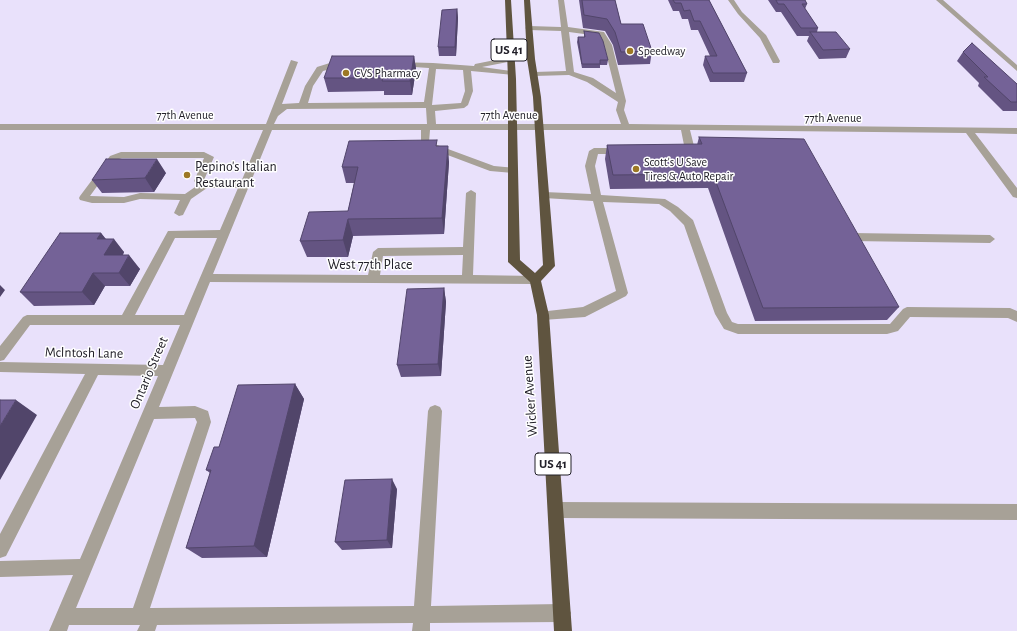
<!DOCTYPE html>
<html>
<head>
<meta charset="utf-8">
<style>
  body { margin:0 }
  canvas { display:block; background:#e9e1fb }
</style>
</head>
<body>
<canvas width="1017" height="631"></canvas>
<script>
const ctx = document.querySelector('canvas').getContext('2d');
ctx.lineJoin = 'round';
const toPath = rows => new Path2D(rows.map(r => 'M' + r).join(''));
function paint(path, color) { ctx.fillStyle = color; ctx.fill(path, 'evenodd'); }
function strokePath(path, color, width, dash) { ctx.strokeStyle = color; ctx.lineWidth = width; ctx.lineCap = dash ? 'butt' : 'round'; ctx.setLineDash(dash || []); ctx.stroke(path); }
function write(font, color, halo, rows, align = 'center') {
  ctx.font = font + ' "Alegreya Sans",sans-serif'; ctx.lineWidth = 3; ctx.setLineDash([]); ctx.textBaseline = 'middle'; ctx.strokeStyle = halo; ctx.fillStyle = color; for (const [text, x, y, turn = 0] of rows) {
    ctx.save(); ctx.translate(x, y); ctx.rotate((+turn || 0) * Math.PI / 180); ctx.textAlign = isNaN(turn) ? turn : align; if (halo) ctx.strokeText(text, 0, 0); ctx.fillText(text, 0, 0); ctx.restore();
  }
}
paint(toPath([
  [558,0,564,0,568,27,604,32,612,45,626,101,624,110,629,124,1017,128,1017,134,975,133,1017,188,1017,198,1013,197,966,133,690,130,694,146,686,154,676,155,673,154,673,150,681,149,684,145,681,130,430,130,429,142,494,166,516,168,518,170,513,173,490,171,421,145,421,130,272,130,213,274,368,275,373,252,378,248,463,247,466,193,471,190,476,193,473,275,535,276,539,277,541,280,539,283,535,284,210,282,159,407,195,406,208,411,211,422,150,608,414,606,428,411,430,407,435,405,440,407,442,411,431,606,562,604,568,607,571,613,568,619,562,622,430,623,430,631,412,631,413,623,157,625,155,631,137,631,140,625,69,625,67,631,49,631,73,575,0,577,0,561,80,559,158,376,98,375,6,556,0,558,0,534,85,374,0,372,0,362,163,365,180,325,30,325,4,360,0,361,0,346,23,317,27,315,122,315,168,231,220,230,238,188,207,188,191,199,183,215,179,216,174,213,180,200,140,199,124,203,92,203,80,200,79,198,80,196,110,156,121,152,204,152,214,157,204,180,207,182,241,182,263,130,0,130,0,124,266,124,291,60,298,62,282,104,299,103,305,86,317,67,333,62,344,62,348,64,323,71,313,86,308,103,424,102,429,68,399,66,396,66,396,62,433,63,474,66,475,64,510,57,513,57,513,61,482,67,511,71,514,71,514,75,471,71,473,91,468,105,464,108,435,111,436,124,621,124,616,110,618,102,587,82,569,75,534,76,530,74,534,72,566,71,561,31,529,30,525,28,529,26,561,27,558,0],
  [569,32,599,36,604,45,616,93,593,78,574,72,569,32],
  [436,69,463,70,465,91,461,103,432,105,436,69],
  [426,108,427,124,274,124,278,116,287,109,426,108],
  [122,158,204,158,194,181,198,185,185,194,140,193,124,197,90,196,116,160,122,158],
  [175,238,217,238,184,315,135,315,175,238],
  [463,255,462,275,380,275,383,256,463,255],
  [154,419,195,418,197,422,133,608,76,608,154,419],
  [728,0,734,0,742,12,766,35,780,61,779,63,773,63,760,38,738,14,728,0],
  [936,0,943,0,1017,65,1017,71,936,0],
  [594,148,622,148,627,151,622,154,598,154,595,166,601,195,665,199,678,207,693,220,727,313,732,322,738,324,890,324,903,309,907,307,1010,308,1017,311,1017,322,1008,318,910,317,898,331,887,334,738,334,724,329,715,314,684,225,670,211,659,204,603,202,628,293,626,296,585,317,543,320,539,318,537,315,539,312,583,307,616,291,593,201,544,198,539,195,544,192,591,194,585,166,589,151,594,148],
  [851,233,990,235,995,239,990,243,851,241,846,237,851,233],
  [556,502,1017,504,1017,520,556,518,551,515,548,510,551,505,556,502]
]), '#a7a197');
paint(toPath([
  [505,0,511,0,516,79,520,260,535,273,543,265,533,97,527,59,524,0,530,0,535,59,541,97,555,266,541,281,549,315,572,631,554,631,537,315,530,282,508,262,508,79,505,0]
]), '#5f543f');
paint(toPath([
  [579,0,615,0,621,24,652,51,650,64,618,65,613,45,605,31,583,28],
  [668,0,709,0,747,73,744,82,710,82,703,65,705,56,710,56,698,30,691,30,688,19,682,19,679,11,673,11],
  [768,0,805,0,807,4,805,9,818,28,817,32,850,49,846,58,819,59,807,41,809,36,797,36,781,12,776,12],
  [457,9,458,18,456,56,439,56,438,47],
  [584,31,608,60,607,65,600,65,600,68,582,68,577,42,578,37,584,37],
  [963,52,1017,84,1017,111,1003,111,978,86,979,83,957,61],
  [414,56,416,69,412,95,384,95,384,91,328,92,324,78],
  [699,137,899,307,887,320,755,321,708,188,610,189,605,159,607,145,697,145],
  [438,146,449,162,444,234,353,236,348,257,307,257,300,241,348,211,354,183,346,183,342,167],
  [166,173,154,192,102,193,92,180],
  [101,233,106,239,124,252,123,255,140,269,130,286,105,286,94,305,34,306,20,292],
  [444,288,446,302,441,376,401,377,397,365],
  [295,384,304,399,267,557,202,558,186,548,210,473,206,470,219,447],
  [397,489,392,548,342,550,335,542]
]), '#645482');
paint(toPath([
  [457,9,458,18,456,56,455,47],
  [414,56,416,69,412,95,410,81],
  [448,146,449,162,444,234,442,218],
  [157,159,166,173,154,192,145,178],
  [348,219,353,236,348,257,343,240],
  [101,233,110,245,114,239,124,252,115,269,104,255,97,239],
  [129,255,140,269,130,286,119,273],
  [93,273,105,286,94,305,82,292],
  [0,285,5,290,0,297],
  [444,288,446,302,441,376,438,364],
  [295,384,304,399,267,557,254,546],
  [16,400,37,415,0,480,0,426],
  [392,479,397,489,392,548,387,540]
]), '#51456a');
const building = toPath([
  [582,0,615,0,621,24,643,24,652,51,621,52,615,32,607,19,584,15,582,0],
  [673,0,709,0,747,73,713,73,705,56,717,56,700,21,694,21,690,10,684,11,681,3,675,3,673,0],
  [776,0,805,0,807,4,802,4,818,28,801,28,784,4,778,4,776,0],
  [457,9,455,47,438,47,442,10,457,9],
  [584,31,599,33,603,41,608,60,600,60,600,64,582,64,578,37,585,37,584,31],
  [810,32,836,32,850,49,823,50,810,32],
  [972,43,1017,84,1017,102,1011,102,984,77,988,77,963,52,972,43],
  [332,56,414,56,410,81,382,81,383,78,324,78,332,56],
  [699,137,804,139,899,307,763,308,713,174,613,175,607,145,702,144,699,137],
  [437,140,436,146,448,146,442,218,348,219,343,240,300,241,309,212,348,211,358,167,342,167,349,141,437,140],
  [106,159,157,159,145,178,92,180,106,159],
  [60,233,101,233,97,239,114,239,104,255,129,255,119,273,93,273,82,292,20,292,60,233],
  [444,288,438,364,397,365,407,289,444,288],
  [295,384,254,546,186,548,211,470,206,470,214,447,219,447,238,385,295,384],
  [0,400,16,400,0,426,0,400],
  [392,479,387,540,335,542,345,480,392,479]
]);
paint(building, '#746297');
strokePath(building, '#51456a', 1);
for (const [x, y, r, color] of [
  [630,51,4,"#9d7824"],
  [346,73,4,"#9d7824"],
  [636,169,4,"#9d7824"],
  [187,175,4,"#9d7824"]
]) { const dot = new Path2D(); dot.arc(x, y, r, 0, 2 * Math.PI); ctx.fillStyle = color; ctx.fill(dot); strokePath(dot, '#fff', 1.5); }
write('12px', '#222029', '#fff', [
  ["Speedway",638,51],
  ["CVS Pharmacy",354,73],
  ["Scott's U Save",644,162],
  ["Tires & Auto Repair",644,176]
], 'left');
write('12px', '#222029', '#fff', [
  ["77th Avenue",185,115],
  ["77th Avenue",509,115],
  ["77th Avenue",833,118]
]);
for (const [x, y, w] of [
  [509,50,36],
  [553,464,36]
]) { const box = new Path2D(); box.roundRect(x - w / 2, y - 11, w, 22, 3); ctx.fillStyle = '#fff'; ctx.fill(box); strokePath(box, '#222029', 1); }
write('bold 13px', '#222029', null, [
  ["US 41",509,50],
  ["US 41",553,464]
]);
write('14px', '#222029', '#fff', [
  ["Pepino's Italian",195,167],
  ["Restaurant",195,183]
], 'left');
write('14px', '#222029', '#fff', [
  ["West 77th Place",370,265],
  ["Mclntosh Lane",84,353,1],
  ["Ontario Street",149,373,-67],
  ["Wicker Avenue",530,396,-94]
]);
</script>
</body>
</html>
